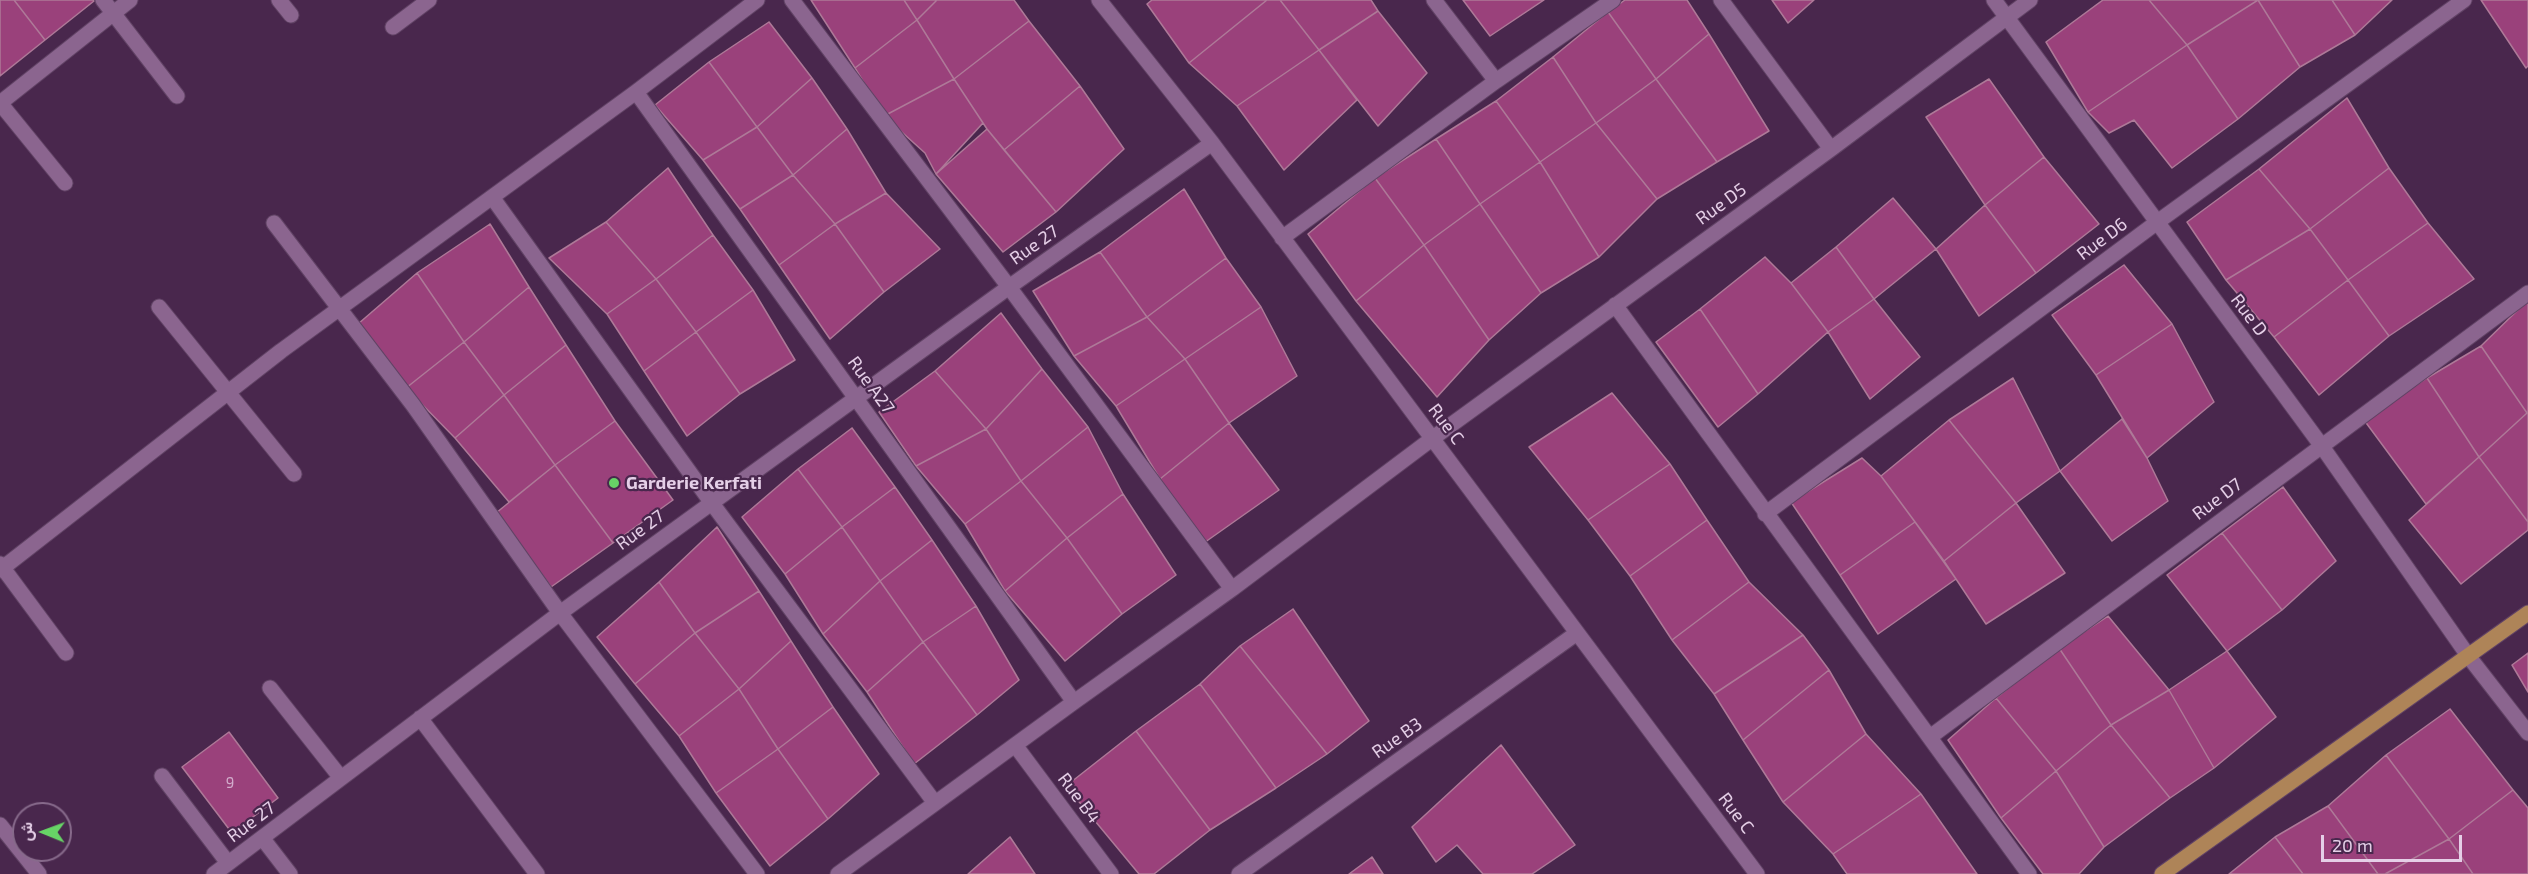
<!DOCTYPE html>
<html>
<head>
<meta charset="utf-8">
<style>
  body { margin:0 }
  #map { position:relative; width:2528px; height:874px; overflow:hidden; background:#49274d; font-family:"Exo 2",Vazirmatn,sans-serif }
  canvas { display:block }
  .north { position:absolute; left:12px; top:802px; width:60px; height:60px; box-sizing:border-box; background:#49274d; border:2px solid #876a8b; border-radius:50%; rotate:271deg; font-size:16px; font-weight:700; line-height:24px; text-align:center; color:#e5cfe7 }
  .north::after { content:''; display:block; margin:auto; width:21px; height:27px; background:#67d466; clip-path:polygon(50% 0,100% 100%,50% 72%,0 100%) }
  .scale { position:absolute; left:2321px; top:835px; width:141px; height:27px; box-sizing:border-box; border:3px solid #e5cfe7; border-top:0; padding-left:8px; font-size:18px; line-height:21px; white-space:nowrap; color:#e5cfe7; -webkit-text-stroke:4px #49274d; paint-order:stroke }
</style>
</head>
<body>
<div id="map">
<canvas width="2528" height="874"></canvas>
<div class="north">ش</div>
<div class="scale">20 m</div>
</div>
<script>
const ctx = document.querySelector('canvas').getContext('2d');
ctx.lineJoin = 'round';
function paint(path, color) { ctx.fillStyle = color; ctx.fill(path, 'evenodd'); }
const toPath = rows => new Path2D(rows.map(r => 'M' + r).join(''));
function strokePath(path, color, width, dash) { ctx.strokeStyle = color; ctx.lineWidth = width; ctx.lineCap = dash ? 'butt' : 'round'; ctx.setLineDash(dash || []); ctx.stroke(path); }
function write(font, color, halo, rows, align = 'center') {
  ctx.font = font + ' "Exo 2",sans-serif'; ctx.lineWidth = 4.5; ctx.setLineDash([]); ctx.textBaseline = 'middle'; ctx.strokeStyle = halo; ctx.fillStyle = color; for (const [text, x, y, turn = 0] of rows) {
    ctx.save(); ctx.translate(x, y); ctx.rotate((+turn || 0) * Math.PI / 180); ctx.textAlign = isNaN(turn) ? turn : align; if (halo) ctx.strokeText(text, 0, 0); ctx.fillText(text, 0, 0); ctx.restore();
  }
}
const building = toPath([
  [0,0,14,0,45,40,0,76,0,0],
  [14,0,93,0,94,1,45,40,14,0],
  [811,0,904,0,917,20,855,68,811,0],
  [904,0,937,0,917,20,904,0],
  [937,0,1014,0,1029,21,954,79,917,20,937,0],
  [1152,0,1267,0,1189,63,1147,4,1152,0],
  [1267,0,1280,0,1319,50,1237,106,1189,63,1267,0],
  [1280,0,1371,0,1378,11,1319,50,1280,0],
  [1463,0,1544,0,1490,36,1463,0],
  [1625,0,1687,0,1709,34,1656,79,1608,12,1625,0],
  [1772,0,1814,0,1788,23,1772,0],
  [2103,0,2149,0,2187,45,2088,112,2046,42,2103,0],
  [2149,0,2258,0,2187,45,2149,0],
  [2258,0,2332,0,2355,35,2300,67,2258,0],
  [2258,0,2300,67,2238,119,2187,45,2258,0],
  [2332,0,2392,0,2355,35,2332,0],
  [2481,0,2528,0,2528,66,2526,68,2481,0],
  [1378,11,1427,73,1378,126,1319,50,1378,11],
  [1608,12,1656,79,1596,123,1553,57,1608,12],
  [917,20,954,79,884,116,855,68,917,20],
  [1029,21,1080,86,1004,150,987,129,954,79,1029,21],
  [769,22,812,78,757,127,709,62,769,22],
  [1709,34,1769,131,1717,162,1656,79,1709,34],
  [2187,45,2238,119,2172,168,2134,120,2109,133,2088,112,2187,45],
  [1319,50,1357,100,1284,170,1237,106,1319,50],
  [1553,57,1596,123,1540,162,1496,101,1553,57],
  [709,62,757,127,703,160,655,105,709,62],
  [812,78,847,129,793,175,757,127,812,78],
  [954,79,983,123,936,174,925,153,884,116,954,79],
  [1656,79,1717,162,1657,199,1596,123,1656,79],
  [1989,79,2044,157,1985,205,1926,117,1989,79],
  [1080,86,1124,149,1056,212,1004,150,1080,86],
  [2347,98,2389,168,2310,229,2259,169,2347,98],
  [1496,101,1540,162,1480,204,1436,139,1496,101],
  [1596,123,1657,199,1599,257,1540,162,1596,123],
  [757,127,793,175,740,209,703,160,757,127],
  [847,129,886,193,835,224,793,175,847,129],
  [987,129,1056,212,1003,252,936,174,987,129],
  [1436,139,1480,204,1424,245,1375,178,1436,139],
  [2044,157,2099,224,2036,273,1985,205,2044,157],
  [1540,162,1599,257,1541,293,1480,204,1540,162],
  [668,168,713,235,656,279,606,222,668,168],
  [2389,168,2428,223,2348,280,2310,229,2389,168],
  [2259,169,2310,229,2226,280,2187,222,2259,169],
  [793,175,835,224,779,265,740,209,793,175],
  [1375,178,1424,245,1356,301,1308,234,1375,178],
  [1184,189,1226,258,1147,317,1100,252,1184,189],
  [886,193,940,249,884,292,835,224,886,193],
  [1893,198,1936,249,1874,299,1836,247,1893,198],
  [1480,204,1541,293,1489,340,1424,245,1480,204],
  [1985,205,2036,273,1979,316,1936,249,1985,205],
  [606,222,656,279,607,314,549,258,606,222],
  [2428,223,2474,279,2389,336,2348,280,2428,223],
  [490,224,529,287,464,342,417,273,490,224],
  [835,224,884,292,830,339,779,265,835,224],
  [2310,229,2348,280,2274,337,2226,280,2310,229],
  [713,235,753,290,696,332,656,279,713,235],
  [1424,245,1489,340,1437,397,1356,301,1424,245],
  [1836,247,1874,299,1828,332,1791,283,1836,247],
  [1100,252,1147,317,1074,356,1033,291,1100,252],
  [1765,257,1791,283,1828,332,1758,394,1700,309,1765,257],
  [1226,258,1261,307,1185,359,1147,317,1226,258],
  [2124,265,2172,324,2096,375,2052,315,2124,265],
  [417,273,464,342,406,388,358,324,417,273],
  [656,279,696,332,644,371,607,314,656,279],
  [2348,280,2389,336,2319,395,2274,337,2348,280],
  [529,287,566,345,504,395,464,342,529,287],
  [753,290,795,360,740,394,696,332,753,290],
  [1874,299,1920,357,1870,399,1828,332,1874,299],
  [2528,300,2528,412,2527,413,2481,346,2528,300],
  [1261,307,1297,376,1229,423,1185,359,1261,307],
  [1700,309,1758,394,1718,427,1656,342,1700,309],
  [1001,313,1042,369,986,429,935,371,1001,313],
  [1147,317,1185,359,1116,406,1074,356,1147,317],
  [2172,324,2214,402,2147,458,2096,375,2172,324],
  [696,332,740,394,687,436,644,371,696,332],
  [464,342,504,395,455,438,406,388,464,342],
  [566,345,615,421,555,465,504,395,566,345],
  [2481,346,2527,413,2479,457,2427,378,2481,346],
  [1185,359,1229,423,1160,479,1116,406,1185,359],
  [1042,369,1088,427,1021,481,986,429,1042,369],
  [935,371,986,429,916,466,879,412,935,371],
  [2013,378,2060,471,2016,503,1949,420,2013,378],
  [2427,378,2479,457,2426,504,2364,420,2427,378],
  [1612,393,1670,464,1588,520,1529,447,1612,393],
  [504,395,555,465,509,502,455,438,504,395],
  [2527,413,2528,414,2528,522,2479,457,2527,413],
  [2122,419,2147,458,2168,501,2112,541,2060,471,2122,419],
  [1949,420,2016,503,1944,561,1881,476,1949,420],
  [615,421,673,500,613,543,555,465,615,421],
  [1229,423,1279,490,1201,545,1160,479,1229,423],
  [1088,427,1123,494,1067,538,1021,481,1088,427],
  [852,428,895,487,842,527,798,469,852,428],
  [986,429,1021,481,965,524,916,466,986,429],
  [2479,457,2528,522,2528,530,2461,584,2409,520,2479,457],
  [1862,458,1881,476,1915,522,1840,575,1791,502,1862,458],
  [1670,464,1707,520,1630,576,1588,520,1670,464],
  [555,465,613,543,551,587,496,513,555,465],
  [798,469,842,527,785,574,742,517,798,469],
  [1021,481,1067,538,1005,591,965,524,1021,481],
  [895,487,932,540,880,581,842,527,895,487],
  [2283,487,2336,561,2282,610,2222,533,2283,487],
  [1123,494,1176,575,1122,614,1067,538,1123,494],
  [2016,503,2065,573,1986,624,1944,561,2016,503],
  [1707,520,1749,582,1672,640,1630,576,1707,520],
  [1915,522,1956,579,1878,634,1840,575,1915,522],
  [717,527,759,591,695,633,659,582,717,527],
  [842,527,880,581,823,634,785,574,842,527],
  [2222,533,2282,610,2227,651,2167,575,2222,533],
  [1067,538,1122,614,1065,661,1005,591,1067,538],
  [932,540,976,606,923,642,880,581,932,540],
  [880,581,923,642,867,692,823,634,880,581],
  [659,582,695,633,635,684,597,637,659,582],
  [1749,582,1803,635,1714,694,1672,640,1749,582],
  [759,591,791,641,739,689,695,633,759,591],
  [976,606,1019,680,977,715,923,642,976,606],
  [1293,609,1369,721,1327,754,1240,646,1293,609],
  [2108,616,2169,690,2111,725,2059,648,2108,616],
  [695,633,739,689,679,736,635,684,695,633],
  [1803,635,1829,670,1743,740,1714,694,1803,635],
  [791,641,833,707,778,749,739,689,791,641],
  [923,642,977,715,914,764,867,692,923,642],
  [1240,646,1327,754,1276,788,1200,684,1240,646],
  [2059,648,2111,725,2056,771,1996,698,2059,648],
  [2227,651,2276,717,2214,768,2169,690,2227,651],
  [2528,653,2528,692,2512,665,2528,653],
  [1829,670,1866,734,1783,802,1743,740,1829,670],
  [1200,684,1276,788,1210,830,1136,731,1200,684],
  [739,689,778,749,716,793,679,736,739,689],
  [2169,690,2214,768,2170,798,2111,725,2169,690],
  [1996,698,2056,771,2001,818,1948,740,1996,698],
  [833,707,879,774,828,819,778,749,833,707],
  [2450,709,2513,790,2449,839,2386,755,2450,709],
  [2111,725,2170,798,2104,847,2056,771,2111,725],
  [1136,731,1210,830,1154,874,1139,874,1066,786,1136,731],
  [229,732,278,798,232,833,182,767,229,732],
  [1866,734,1921,794,1833,854,1783,802,1866,734],
  [1501,745,1575,845,1532,874,1483,874,1457,845,1436,862,1412,827,1501,745],
  [778,749,828,819,770,866,716,793,778,749],
  [2386,755,2449,839,2385,874,2378,874,2328,806,2386,755],
  [2056,771,2104,847,2079,874,2043,874,2001,818,2056,771],
  [2513,790,2528,808,2528,874,2473,874,2449,839,2513,790],
  [1921,794,1977,874,1847,874,1833,854,1921,794],
  [2328,806,2378,874,2303,874,2275,837,2328,806],
  [1010,837,1035,874,968,874,1010,837],
  [2275,837,2303,874,2229,874,2275,837],
  [2449,839,2473,874,2385,874,2449,839],
  [1372,857,1383,874,1349,874,1372,857]
]);
paint(building, '#9a417b');
strokePath(building, '#ae7998', 1.5);
const minor = toPath([
  [103,0,177,96],
  [279,0,291,15],
  [792,0,1009,287,1232,589],
  [1099,0,1212,143,1757,874],
  [1434,0,1496,81],
  [1721,0,1831,149],
  [1994,0,2321,445,2469,657,2528,733],
  [393,27,429,0],
  [636,92,1074,702],
  [0,103,130,0],
  [0,103,65,183],
  [492,197,711,502,935,803],
  [274,223,413,405,560,613,757,874],
  [1282,238,1496,81,1613,0],
  [1615,305,2029,874],
  [159,307,294,474],
  [1765,514,2156,223,2464,0],
  [0,564,66,653],
  [0,570,281,351,636,92,757,0],
  [270,688,341,778],
  [420,718,537,874],
  [1930,737,2528,293],
  [1015,745,1111,874],
  [162,776,228,863],
  [0,825,39,874],
  [263,839,290,874],
  [214,874,560,613,1009,287,1212,143],
  [838,874,1074,702,1232,589,1433,438,1831,149,2030,0],
  [1239,874,1577,633]
]);
const major = toPath([
  [2162,874,2528,613]
]);
strokePath(minor, '#614365', 17);
strokePath(major, '#614365', 17);
strokePath(minor, '#8b658f', 15);
strokePath(major, '#ae8458', 15);
for (const [x, y, r, color] of [
  [614,483,6,"#67d466"]
]) { const dot = new Path2D(); dot.arc(x, y, r, 0, 2 * Math.PI); ctx.fillStyle = color; ctx.fill(dot); strokePath(dot, '#49274d', 2); }
write('15px', '#d2accc', null, [
  ["9",230,783]
]);
write('18px', '#e5cfe7', '#49274d', [
  ["Rue D5",1721,204,-36],
  ["Rue D6",2102,239,-37],
  ["Rue 27",1034,245,-35],
  ["Rue D",2249,315,53],
  ["Rue A27",871,385,54],
  ["Rue C",1446,424,53],
  ["Rue D7",2217,499,-37],
  ["Rue 27",640,530,-36],
  ["Rue B3",1397,738,-35],
  ["Rue B4",1079,798,53],
  ["Rue C",1736,813,53],
  ["Rue 27",251,822,-37]
]);
write('bold 18px', '#e5cfe7', '#49274d', [
  ["Garderie Kerfati",626,483]
], 'left');
</script>
</body>
</html>
